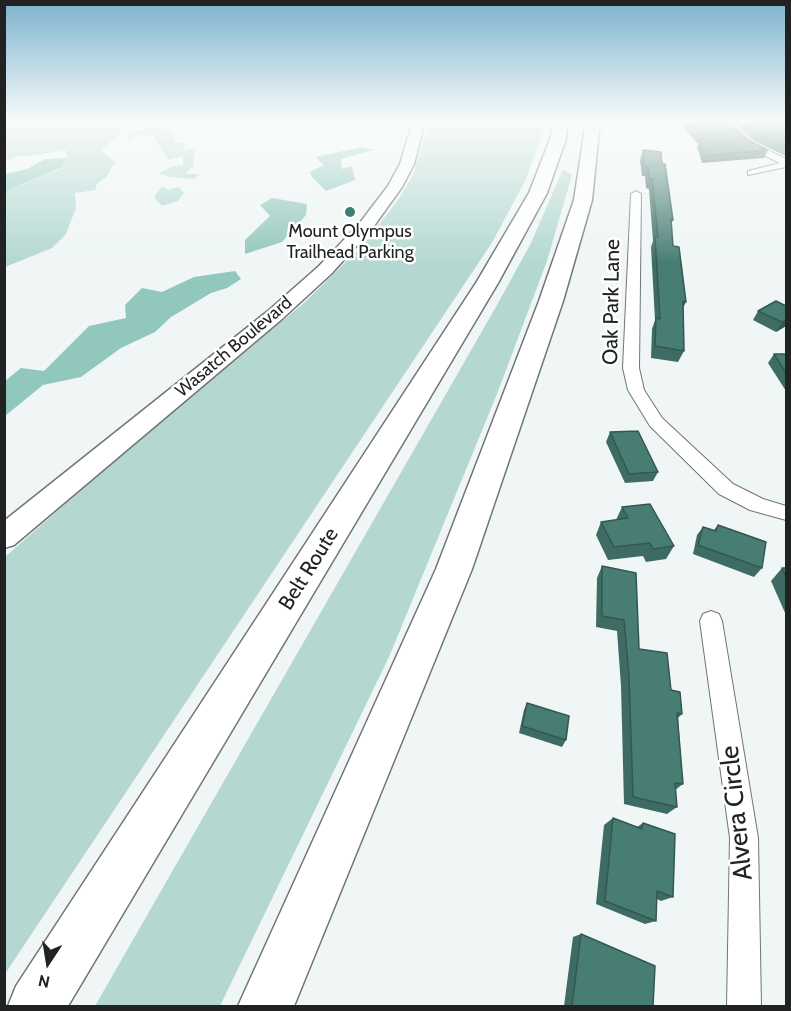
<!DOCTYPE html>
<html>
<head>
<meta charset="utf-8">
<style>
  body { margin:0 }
  #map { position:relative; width:791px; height:1011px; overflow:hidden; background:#eff6f5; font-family:Cabin,sans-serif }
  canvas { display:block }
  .frame { position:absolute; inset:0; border:6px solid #202322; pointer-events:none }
  .north { position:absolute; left:18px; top:933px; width:60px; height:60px; -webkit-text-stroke:4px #fff; paint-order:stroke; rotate:192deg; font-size:16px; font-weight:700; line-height:24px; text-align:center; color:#202322 }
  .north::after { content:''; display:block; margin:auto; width:21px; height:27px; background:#202322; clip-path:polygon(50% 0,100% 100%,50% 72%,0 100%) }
</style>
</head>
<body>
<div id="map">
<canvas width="791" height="1011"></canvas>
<div class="frame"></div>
<div class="north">N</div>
</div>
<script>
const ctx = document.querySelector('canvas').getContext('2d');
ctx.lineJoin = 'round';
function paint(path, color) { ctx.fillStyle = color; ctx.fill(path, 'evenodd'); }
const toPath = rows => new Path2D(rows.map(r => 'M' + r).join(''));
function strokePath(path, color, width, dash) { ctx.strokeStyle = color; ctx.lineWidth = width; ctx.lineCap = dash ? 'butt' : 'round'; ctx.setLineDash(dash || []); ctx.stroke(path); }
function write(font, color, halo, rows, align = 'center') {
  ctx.font = font + ' Cabin,sans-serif'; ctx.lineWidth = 5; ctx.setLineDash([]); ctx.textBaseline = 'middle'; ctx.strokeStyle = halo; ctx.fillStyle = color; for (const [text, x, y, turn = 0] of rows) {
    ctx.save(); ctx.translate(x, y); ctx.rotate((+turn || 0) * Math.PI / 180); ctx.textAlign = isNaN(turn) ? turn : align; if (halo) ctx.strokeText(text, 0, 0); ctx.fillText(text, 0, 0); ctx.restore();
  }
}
paint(toPath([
  [5,121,106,121,124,129,101,151,115,162,107,176,96,185,96,190,75,193,76,208,66,234,52,248,5,267,4,197,7,190,61,169,67,158,66,150,31,156,21,155,5,161],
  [153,121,161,121,163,128,175,134,175,142,186,144,183,150,196,149,193,159,194,166,185,174,200,174,194,179,170,177,158,173,171,167,183,165,183,156,169,160,152,135,137,135,130,141,126,137,131,133,153,126,151,122],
  [430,121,547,121,526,179,493,241,5,974,5,557,115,460,304,303,364,244,398,200,413,175],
  [563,169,572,175,547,261,497,394,389,657,220,1006,95,1006,497,305,531,243],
  [162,186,168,190,179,187,184,193,178,201,162,206,154,197]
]), '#b4d8d1');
paint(toPath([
  [362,147,373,150,341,159,342,169,352,166,355,180,326,191,312,177,310,172,324,165,315,157],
  [67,158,61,168,7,190,5,197,5,174,27,169,45,159],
  [272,198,307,204,306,215,282,242,245,254,245,240,270,216,260,205],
  [235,271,241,279,227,288,211,293,171,317,155,332,121,348,81,377,43,385,5,416,5,381,21,368,44,371,89,326,126,318,125,305,142,288,162,292,194,277]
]), '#91c7bd');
const street = toPath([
  [718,121,728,121,753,143,786,159,786,167,748,175,748,171,780,163,747,147,718,121],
  [636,191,641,194,639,368,644,390,662,418,733,484,763,499,786,506,786,520,750,510,719,494,650,426,628,390,623,368,631,194,636,191],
  [711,611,719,614,722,621,758,838,761,1006,727,1006,730,838,700,621,703,614,711,611]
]);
const secondary = toPath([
  [413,121,425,121,414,164,402,187,371,230,331,274,282,319,14,545,4,548,4,521,268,311,319,266,359,224,388,186,400,164,413,121]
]);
const highway = toPath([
  [554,121,568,121,566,139,547,193,498,283,68,1006,8,1006,16,986,476,283,529,193,550,139,554,121],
  [586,121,600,121,592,200,563,301,472,569,294,1006,238,1006,436,569,539,301,574,200,586,121]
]);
strokePath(street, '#707675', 2);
strokePath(secondary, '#707675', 3);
strokePath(highway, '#707675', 3);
paint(street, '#fff');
paint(secondary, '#fff');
paint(highway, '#fff');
paint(toPath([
  [678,121,726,121,749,141,768,150,764,158,702,163,697,147,698,144],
  [732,121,786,121,786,156,754,141],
  [643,150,662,164,673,220,671,225,673,246,686,302,683,308,684,351,678,362,651,358,652,329,655,320,651,247,653,241,649,189,646,188,645,176,642,176,640,160],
  [776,301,786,326,776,332,753,320,758,311],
  [774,354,786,354,786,391,768,363],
  [610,432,658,472,653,481,625,483,606,442],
  [622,507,674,546,666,559,646,562,643,556,608,560,596,535,601,522,616,520],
  [718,525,762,568,754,577,693,554,697,535,703,527,714,530],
  [602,566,639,649,671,690,682,714,678,718,683,784,675,790,677,807,667,814,624,804,621,686,617,631,596,627,597,578],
  [782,568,786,568,786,615,771,581],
  [527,703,566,740,562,747,519,733,524,710],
  [613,818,637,827,643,823,673,897,661,901,657,899,656,921,645,924,596,904,604,825],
  [581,934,653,1006,564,1006,573,937]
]), '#3e6c64');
paint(toPath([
  [786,320,786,326,776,332,782,322]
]), '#325851');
const building = toPath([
  [687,121,726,121,749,141,768,150,705,156,700,140,704,139,687,121],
  [743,121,786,121,786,148,757,134,743,121],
  [643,150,661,152,662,164,665,164,673,220,671,219,673,246,679,247,686,302,683,301,684,351,655,346,656,318,660,319,655,237,658,237,652,179,649,179,648,167,644,166,643,150],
  [776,301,786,306,786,320,782,322,758,311,776,301],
  [774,354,786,354,786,373,774,354],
  [638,431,658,472,629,474,610,432,638,431],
  [650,504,674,546,653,549,650,543,614,547,601,522,628,518,622,507,650,504],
  [718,525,766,542,762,568,698,545,703,527,716,531,718,525],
  [602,566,636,573,639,649,667,653,671,690,680,692,682,714,677,713,683,784,675,783,677,807,633,797,629,676,624,620,602,616,602,566],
  [782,568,786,568,786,577,782,568],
  [527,703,569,716,566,740,522,726,527,703],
  [613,818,642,829,643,823,675,834,673,897,657,891,656,921,605,901,613,818],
  [581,934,655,966,653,1006,572,1006,581,934]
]);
paint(building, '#487d74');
strokePath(building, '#325851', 1.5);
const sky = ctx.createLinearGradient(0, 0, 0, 263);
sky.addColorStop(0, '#7bb2cd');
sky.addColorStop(0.46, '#f8fbfa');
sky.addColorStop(1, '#f8fbfa00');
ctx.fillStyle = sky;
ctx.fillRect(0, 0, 791, 263);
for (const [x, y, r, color] of [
  [350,212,6,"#3a8075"]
]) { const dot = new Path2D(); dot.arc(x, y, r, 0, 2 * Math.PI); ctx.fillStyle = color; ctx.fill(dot); strokePath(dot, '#fff', 2); }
write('18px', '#202322', '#fff', [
  ["Mount Olympus",350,232],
  ["Trailhead Parking",350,253]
]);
write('18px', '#202322', '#fff', [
  ["Wasatch Boulevard",234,347,-40]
]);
write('21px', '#202322', '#fff', [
  ["Oak Park Lane",612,302,-89],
  ["Belt Route",309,569,-58]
]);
write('26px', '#202322', '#fff', [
  ["Alvera Circle",737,813,-96]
]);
</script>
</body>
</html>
